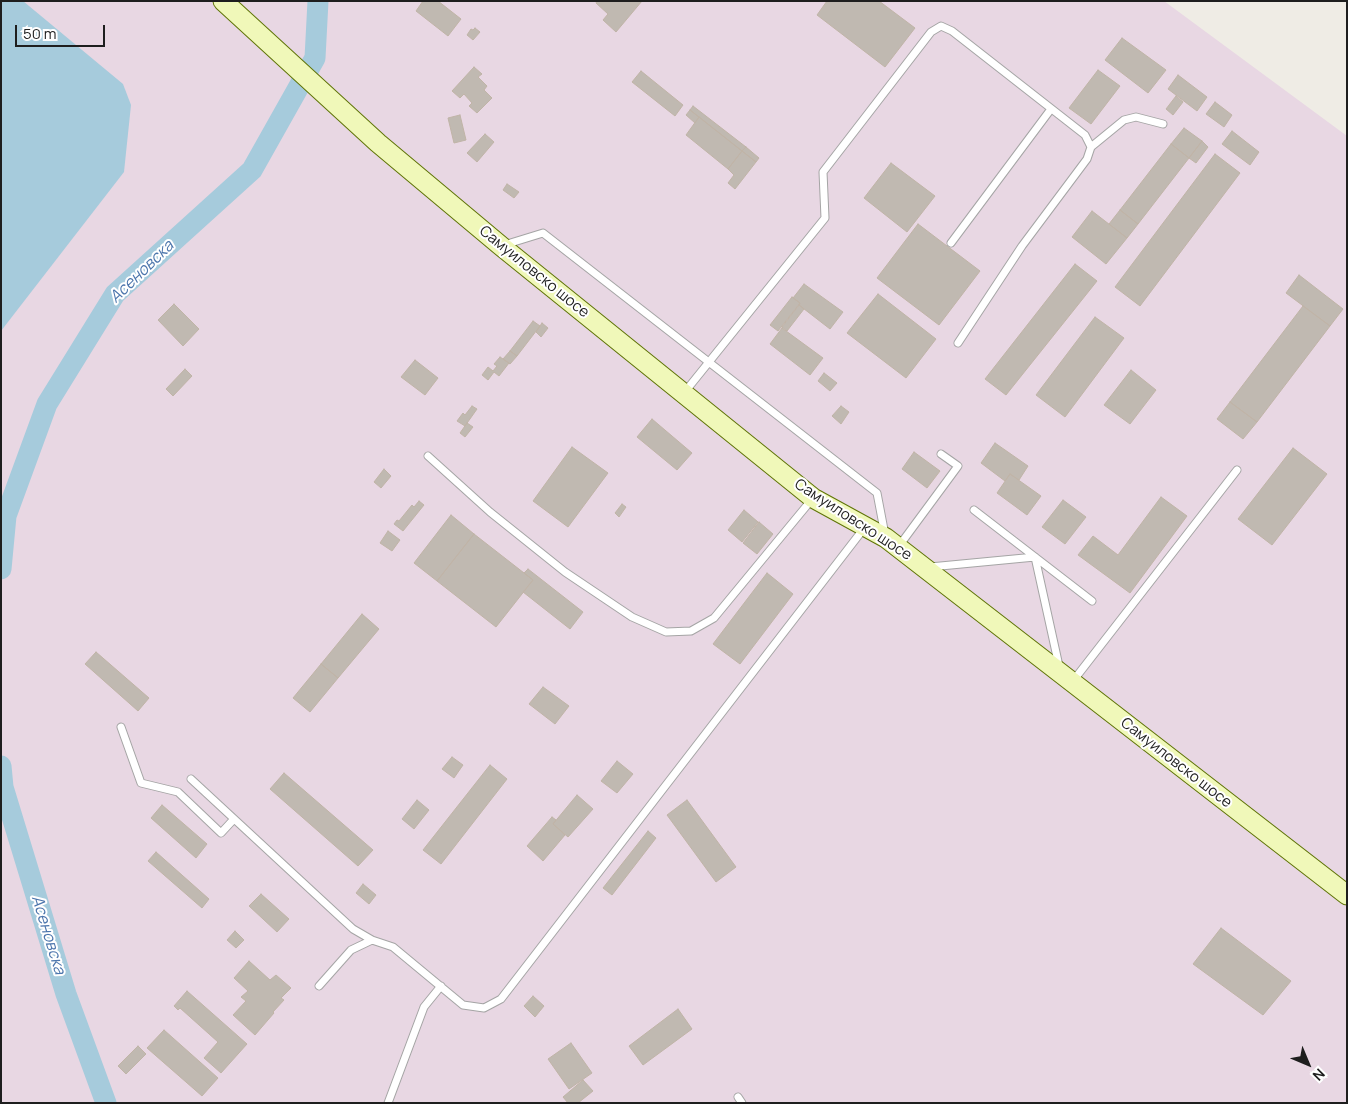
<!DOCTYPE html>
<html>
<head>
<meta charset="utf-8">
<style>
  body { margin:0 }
  #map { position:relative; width:1348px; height:1104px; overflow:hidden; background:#efece5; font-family:Manrope,sans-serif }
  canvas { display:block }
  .frame { position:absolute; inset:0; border:2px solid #1e1e1e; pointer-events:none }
  .north { position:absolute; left:1283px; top:1039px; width:50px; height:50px; -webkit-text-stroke:4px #fff; paint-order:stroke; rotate:135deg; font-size:14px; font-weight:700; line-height:20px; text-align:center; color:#1e1e1e }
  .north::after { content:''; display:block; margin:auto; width:18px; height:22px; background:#1e1e1e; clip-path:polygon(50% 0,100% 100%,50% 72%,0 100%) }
  .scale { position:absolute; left:15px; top:25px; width:90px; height:22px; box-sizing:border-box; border:2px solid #1e1e1e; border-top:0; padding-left:6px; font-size:15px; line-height:18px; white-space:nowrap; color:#1e1e1e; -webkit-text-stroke:4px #fff; paint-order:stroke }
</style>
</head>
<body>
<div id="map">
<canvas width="1348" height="1104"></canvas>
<div class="frame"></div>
<div class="north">N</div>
<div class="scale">50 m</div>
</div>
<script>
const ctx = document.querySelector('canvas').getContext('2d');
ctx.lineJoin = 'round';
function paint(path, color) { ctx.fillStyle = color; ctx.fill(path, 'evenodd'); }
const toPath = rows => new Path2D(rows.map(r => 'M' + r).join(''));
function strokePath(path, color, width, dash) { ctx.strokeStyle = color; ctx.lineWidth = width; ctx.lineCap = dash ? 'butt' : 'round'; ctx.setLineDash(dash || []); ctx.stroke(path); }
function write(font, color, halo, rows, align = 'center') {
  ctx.font = font + ' Manrope,sans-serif'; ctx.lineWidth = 4; ctx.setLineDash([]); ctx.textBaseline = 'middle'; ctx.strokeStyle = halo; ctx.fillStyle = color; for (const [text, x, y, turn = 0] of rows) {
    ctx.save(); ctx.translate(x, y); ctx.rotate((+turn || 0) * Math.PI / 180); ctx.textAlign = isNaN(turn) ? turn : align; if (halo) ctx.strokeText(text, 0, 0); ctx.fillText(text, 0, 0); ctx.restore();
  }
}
paint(toPath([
  [1,1,1164,1,1347,136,1347,1103,1,1103]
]), '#e8d7e3');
paint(toPath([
  [1,1,23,1,123,84,131,105,124,172,1,331]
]), '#a6cbdc');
strokePath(toPath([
  [1,569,6,516,47,404,115,294,252,170,315,58,318,1],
  [1,766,3,787,66,994,106,1103]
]), '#a6cbdc', 21);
const building = toPath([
  [423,1,438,1,461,19,448,36,416,11,423,1],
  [597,1,642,1,616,32,603,20,608,14,596,3,597,1],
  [827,1,879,1,915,28,885,67,817,15,827,1],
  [475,28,480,32,473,40,467,35,471,29,473,30,475,28],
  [1122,38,1166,70,1148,93,1105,60,1122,38],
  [474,67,482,74,478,77,487,86,484,90,492,98,477,113,469,106,472,103,464,94,460,98,452,91,474,67],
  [1098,70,1120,86,1091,124,1069,108,1098,70],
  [641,71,683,105,675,116,632,82,641,71],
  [1178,75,1207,97,1197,111,1168,89,1178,75],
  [1176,96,1183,102,1173,115,1166,109,1176,96],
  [1215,102,1232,115,1224,127,1206,114,1215,102],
  [693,106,746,147,742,151,690,110,693,106],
  [690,110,699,117,695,123,686,115,690,110],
  [460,115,466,140,454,143,448,118,460,115],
  [699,117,742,151,728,169,686,135,699,117],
  [1184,128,1202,141,1189,158,1171,144,1184,128],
  [1232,131,1259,152,1250,165,1222,144,1232,131],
  [485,134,494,142,477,162,467,153,485,134],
  [1202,141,1208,147,1196,163,1189,158,1202,141],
  [1171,144,1189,158,1138,224,1120,210,1171,144],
  [746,147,759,158,756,162,742,151,746,147],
  [742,151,756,162,735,189,728,183,734,175,728,169,742,151],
  [1215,154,1240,173,1140,306,1115,287,1215,154],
  [891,163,935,196,907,232,864,198,891,163],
  [507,184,519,192,514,198,503,190,507,184],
  [1120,210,1138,224,1127,238,1109,224,1120,210],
  [1092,211,1127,238,1106,264,1072,237,1092,211],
  [918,224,980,271,939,325,877,278,918,224],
  [1075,264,1097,281,1006,395,985,379,1075,264],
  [1299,275,1343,309,1330,326,1286,293,1299,275],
  [804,284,843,312,830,329,799,305,800,303,793,298,804,284],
  [878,294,936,339,906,378,847,333,878,294],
  [792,297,800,303,778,331,770,325,792,297],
  [174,304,199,329,183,346,158,320,174,304],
  [799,305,804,309,787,331,782,327,799,305],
  [1303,306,1330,326,1257,422,1230,402,1303,306],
  [1095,317,1124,338,1065,417,1036,395,1095,317],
  [533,321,540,326,517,356,510,351,533,321],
  [542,323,548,328,541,337,536,332,542,323],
  [782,328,823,358,810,375,770,344,782,328],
  [510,351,517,356,510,364,503,359,510,351],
  [500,357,509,363,499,376,494,372,488,380,482,375,488,367,493,371,497,366,494,364,500,357],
  [415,360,438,378,425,395,401,377,415,360],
  [185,369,192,376,173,396,166,389,185,369],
  [1131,370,1156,390,1130,424,1104,405,1131,370],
  [824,373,837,383,830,391,818,381,824,373],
  [1230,402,1257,422,1243,439,1217,419,1230,402],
  [472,406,477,409,465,426,457,421,463,413,465,415,472,406],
  [841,406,849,412,841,424,832,416,841,406],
  [652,419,692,453,677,470,637,437,652,419],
  [467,423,473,427,465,437,460,433,467,423],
  [995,443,1028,466,1019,480,1010,474,1005,481,981,463,995,443],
  [572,447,608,473,568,527,533,501,572,447],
  [1293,448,1327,474,1272,545,1238,519,1293,448],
  [914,452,940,471,927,488,902,469,914,452],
  [384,469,391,476,381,488,374,482,384,469],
  [1010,474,1041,496,1027,515,997,493,1010,474],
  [1161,497,1187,516,1130,593,1078,555,1093,536,1118,555,1161,497],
  [1063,500,1086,517,1065,544,1042,527,1063,500],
  [419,501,424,505,403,531,394,524,397,520,399,521,412,505,414,507,419,501],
  [622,504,626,507,619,517,615,513,622,504],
  [744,510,758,522,742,542,728,530,744,510],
  [451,515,474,534,437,581,414,563,451,515],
  [759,522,773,534,757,554,743,543,759,522],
  [388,531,400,540,392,551,380,543,388,531],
  [474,534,533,580,496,627,437,581,474,534],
  [528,569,583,612,570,629,523,592,533,580,524,573,528,569],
  [767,573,793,594,740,664,713,644,767,573],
  [362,614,379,629,338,678,321,664,362,614],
  [96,652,149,698,138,711,85,664,96,652],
  [321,664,338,678,310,712,293,698,321,664],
  [543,687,569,706,555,724,529,704,543,687],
  [452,757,463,765,454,778,442,769,452,757],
  [617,761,633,774,617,793,601,781,617,761],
  [490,765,507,779,441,864,423,850,490,765],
  [284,773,373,850,358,866,270,789,284,773],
  [577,795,593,809,568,837,553,824,577,795],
  [417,800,429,810,414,829,402,819,417,800],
  [687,800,736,867,716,882,667,815,687,800],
  [162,805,207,844,196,858,151,818,162,805],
  [552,817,556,820,553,824,565,835,543,861,527,846,552,817],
  [648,831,656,838,612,895,603,888,648,831],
  [156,852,209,899,202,908,148,861,156,852],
  [363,884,376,895,369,904,356,893,363,884],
  [261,894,289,919,277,932,249,906,261,894],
  [1221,928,1291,981,1263,1015,1193,964,1221,928],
  [235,931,244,940,236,948,227,940,235,931],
  [249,961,270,980,276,975,291,988,281,998,284,1000,273,1012,274,1013,255,1035,233,1015,246,1001,241,997,248,991,234,978,249,961],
  [187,991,247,1044,221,1073,204,1058,218,1042,180,1008,178,1010,174,1006,187,991],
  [533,996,544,1006,535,1017,524,1006,533,996],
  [678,1009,692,1029,643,1065,629,1046,678,1009],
  [164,1030,218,1078,202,1096,147,1048,164,1030],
  [571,1043,592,1073,569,1089,548,1059,571,1043],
  [138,1046,146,1054,126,1074,118,1066,138,1046],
  [583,1080,593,1091,578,1103,568,1103,563,1097,583,1080]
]);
paint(building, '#c0b9b1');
strokePath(building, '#c0b4a7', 1);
const lane = toPath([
  [1091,147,1124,120,1136,117,1163,124],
  [951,243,1051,109],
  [504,245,543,233,877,493,885,535],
  [684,393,825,218,823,172,931,32,941,26,952,31,1085,135,1091,147,1087,159,1022,246,958,343],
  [428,456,490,512,565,572,632,617,666,632,691,631,714,618,813,498],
  [974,510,1092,601],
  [899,546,958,466,941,454],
  [930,567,1035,557,1059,666],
  [1073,681,1237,470],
  [121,727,141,783,178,792,221,833,234,819],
  [191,779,353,929,372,940],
  [319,986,351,950,372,940,393,947,463,1005,484,1008,501,999,865,527],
  [738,1097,742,1103],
  [388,1103,424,1007,441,986]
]);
const secondary = toPath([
  [223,1,378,143,501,246,813,498,886,538,1347,895]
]);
strokePath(lane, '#a5a5a5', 9);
strokePath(secondary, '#5f7407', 21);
strokePath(lane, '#fff', 7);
strokePath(secondary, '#f0f8b9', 19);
write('15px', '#1e1e1e', '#fff', [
  ["Самуиловско шосе",534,272,39],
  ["Самуиловско шосе",853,520,33],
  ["Самуиловско шосе",1176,763,38]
]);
write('italic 16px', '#4c75ac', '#fff', [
  ["Асеновска",142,272,-44],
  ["Асеновска",48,935,73]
]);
</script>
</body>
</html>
